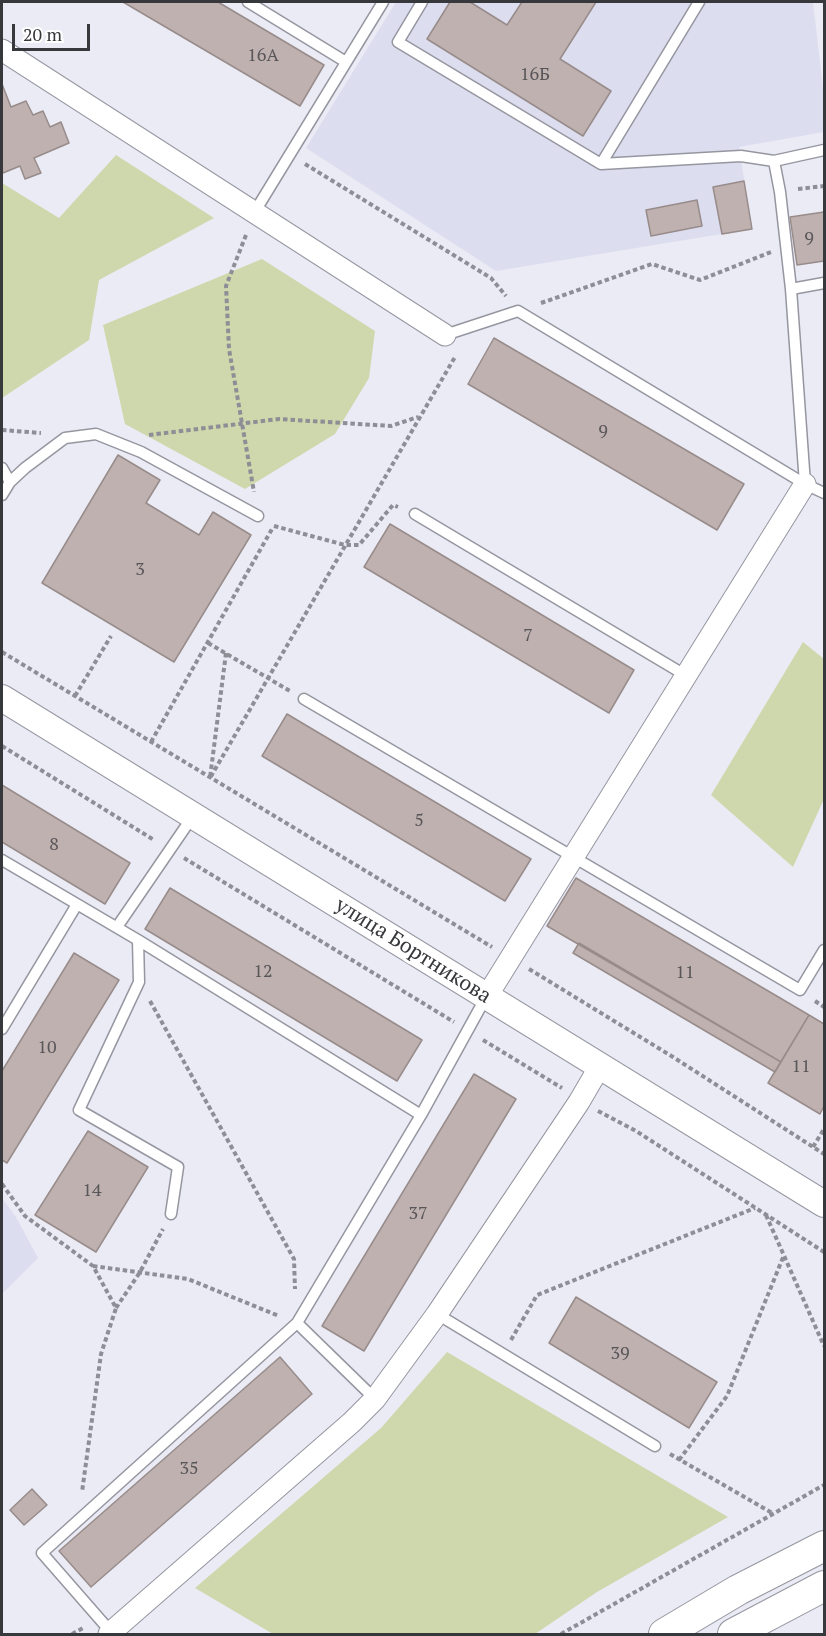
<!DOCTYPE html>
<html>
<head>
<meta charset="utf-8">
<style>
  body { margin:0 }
  #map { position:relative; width:826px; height:1636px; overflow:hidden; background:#ebebf6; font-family:"PT Serif",serif }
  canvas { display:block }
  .frame { position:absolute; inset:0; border:3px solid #37383c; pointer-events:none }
  .scale { position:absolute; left:12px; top:24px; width:78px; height:27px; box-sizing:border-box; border:3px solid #37383c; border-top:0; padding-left:8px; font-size:18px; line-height:21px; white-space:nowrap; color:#37383c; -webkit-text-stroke:4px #fff; paint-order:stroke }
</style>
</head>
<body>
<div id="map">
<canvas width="826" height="1636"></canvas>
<div class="frame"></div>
<div class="scale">20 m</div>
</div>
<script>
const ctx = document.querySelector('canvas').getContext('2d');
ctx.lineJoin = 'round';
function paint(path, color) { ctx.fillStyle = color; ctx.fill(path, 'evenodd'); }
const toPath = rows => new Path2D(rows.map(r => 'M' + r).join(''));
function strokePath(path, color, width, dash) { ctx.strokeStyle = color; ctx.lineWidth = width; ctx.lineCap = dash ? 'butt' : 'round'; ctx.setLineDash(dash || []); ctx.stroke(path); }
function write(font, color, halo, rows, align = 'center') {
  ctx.font = font + ' "PT Serif",serif'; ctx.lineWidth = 6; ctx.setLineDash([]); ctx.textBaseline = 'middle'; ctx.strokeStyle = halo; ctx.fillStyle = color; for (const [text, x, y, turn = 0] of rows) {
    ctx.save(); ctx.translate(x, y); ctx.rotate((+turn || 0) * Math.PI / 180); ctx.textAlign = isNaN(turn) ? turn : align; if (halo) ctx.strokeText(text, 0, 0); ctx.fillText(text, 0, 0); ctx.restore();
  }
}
paint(toPath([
  [396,2,813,2,824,97,824,132,739,147,752,229,496,271,306,148],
  [2,1198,16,1217,38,1258,2,1294]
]), '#dcddef');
paint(toPath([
  [116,155,214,218,99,280,89,340,2,398,2,183,59,218],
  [262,259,375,331,369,378,335,434,245,489,125,424,103,325],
  [803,642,824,659,824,799,793,867,711,795],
  [447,1352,728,1517,597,1592,535,1634,273,1634,195,1588,381,1428]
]), '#ced8ac');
const building = toPath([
  [123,2,218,2,324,65,300,106,123,2],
  [450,2,470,2,507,25,522,2,596,2,560,59,611,91,583,136,427,39,450,2],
  [2,84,11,107,26,101,33,115,43,111,50,127,61,122,69,143,34,158,41,173,25,179,20,166,3,173,2,170,2,84],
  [744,181,752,229,722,234,713,187,744,181],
  [697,200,702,226,651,236,646,210,697,200],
  [824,212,824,261,797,265,790,217,824,212],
  [494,338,744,484,717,530,468,384,494,338],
  [118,455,160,480,146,503,199,535,213,512,251,535,174,662,42,583,118,455],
  [390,524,634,670,609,713,364,567,390,524],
  [287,714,531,859,505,901,262,756,287,714],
  [2,785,130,863,105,904,2,842,2,785],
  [576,878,809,1015,781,1062,547,926,576,878],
  [170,888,422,1040,397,1081,145,929,170,888],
  [579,943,781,1062,775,1072,573,953,579,943],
  [74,953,119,980,7,1163,2,1160,2,1071,74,953],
  [809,1015,824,1024,824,1106,820,1114,768,1083,809,1015],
  [474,1074,516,1099,364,1351,322,1326,474,1074],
  [88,1131,148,1167,96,1252,35,1215,88,1131],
  [576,1297,717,1382,689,1428,549,1343,576,1297],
  [280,1357,312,1394,91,1587,59,1551,280,1357],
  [32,1489,47,1505,24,1525,10,1510,32,1489]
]);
paint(building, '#beb1b0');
strokePath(building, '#988c8b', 1.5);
const service = toPath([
  [248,2,346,62],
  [422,2,398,42,601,164,741,156,774,161],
  [601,164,699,2],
  [254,213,383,2],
  [791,289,780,192,774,161,824,150],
  [445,335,518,311,805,484,824,493],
  [2,468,10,482],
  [805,484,791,289,824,283],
  [2,495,10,482,25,468,65,438,96,434,141,452,258,516],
  [415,514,685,675],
  [304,699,800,990,824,950],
  [2,860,138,940],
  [117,927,193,816],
  [2,1029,76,906],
  [421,1115,486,997],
  [437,1314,655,1446],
  [297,1323,375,1399],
  [111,1632,42,1553,297,1323,421,1115,138,940,139,982,79,1110,178,1167,171,1214]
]);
const minor = toPath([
  [2,50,445,335],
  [487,996,805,484],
  [109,1634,352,1422,375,1399,437,1314,579,1102,600,1066]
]);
const tertiary = toPath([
  [2,698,824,1204]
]);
const secondary = toPath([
  [664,1634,738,1590,824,1546],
  [733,1634,824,1586]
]);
strokePath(service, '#9696a1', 13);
strokePath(minor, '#9696a1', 23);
strokePath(tertiary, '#9696a1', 28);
strokePath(secondary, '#9696a1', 32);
strokePath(toPath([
  [305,164,491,278,506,296],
  [798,189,824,186],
  [246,235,226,286,229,349,254,492],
  [541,303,652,264,700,280,771,252],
  [2,430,41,433],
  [149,435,279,419,391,426,418,417],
  [274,526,345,545,359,545,393,505,398,507],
  [208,643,290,691],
  [2,652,492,947],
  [226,653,210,778,455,357],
  [75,696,111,636],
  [151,742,272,529],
  [2,746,154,840],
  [184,858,454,1022],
  [529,969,673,1057,824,1154],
  [150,1001,294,1259,295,1289],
  [815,1001,824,1007],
  [483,1040,562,1088],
  [598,1111,636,1131,824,1252],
  [813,1147,824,1129],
  [2,1184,25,1216,93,1266,116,1308,101,1354,82,1492],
  [766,1215,824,1346],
  [93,1266,188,1279,279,1316],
  [116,1308,140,1272,163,1229],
  [511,1340,537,1295,755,1208],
  [670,1454,772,1513],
  [679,1460,727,1396,784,1255],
  [72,1634,85,1627],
  [561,1634,824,1485]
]), '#8e8e96', 4, [4.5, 3]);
strokePath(service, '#fff', 10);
strokePath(minor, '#fff', 21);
strokePath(tertiary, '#fff', 26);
strokePath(secondary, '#fff', 30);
write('18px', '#595659', null, [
  ["16А",263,56],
  ["16Б",535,75],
  ["9",809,239],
  ["9",603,432],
  ["3",140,570],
  ["7",528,636],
  ["5",419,821],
  ["8",54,845],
  ["12",263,972],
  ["11",685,973],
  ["10",47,1048],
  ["11",801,1067],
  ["14",92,1191],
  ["37",418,1214],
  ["39",620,1354],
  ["35",189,1469]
]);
write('21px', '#37383c', '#fff', [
  ["улица Бортникова",413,951,32]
]);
</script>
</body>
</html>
